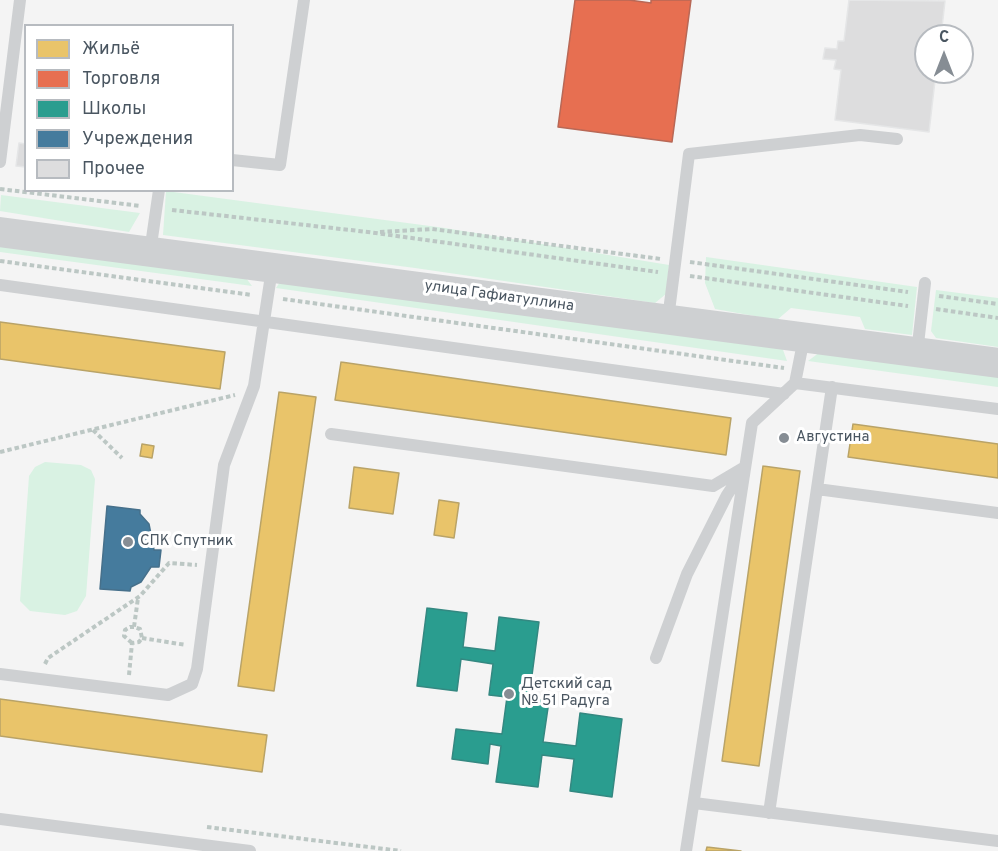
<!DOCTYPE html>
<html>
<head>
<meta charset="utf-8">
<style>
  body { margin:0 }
  #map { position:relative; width:998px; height:851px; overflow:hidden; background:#f4f4f4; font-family:Overpass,sans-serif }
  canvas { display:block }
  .legend { position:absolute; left:24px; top:24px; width:210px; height:168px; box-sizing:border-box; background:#fff; border:2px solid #b7bbc0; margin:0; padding:8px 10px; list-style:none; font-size:18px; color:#4a5661 }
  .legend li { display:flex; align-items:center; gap:12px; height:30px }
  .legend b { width:30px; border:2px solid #b7bbc0 }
  .north { position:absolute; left:914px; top:24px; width:60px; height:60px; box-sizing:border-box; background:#fff; border:2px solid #b7bbc0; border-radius:50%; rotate:0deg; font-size:16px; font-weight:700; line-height:24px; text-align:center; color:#4a5661 }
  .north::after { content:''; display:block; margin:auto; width:21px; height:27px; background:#868d94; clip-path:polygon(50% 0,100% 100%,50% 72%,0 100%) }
</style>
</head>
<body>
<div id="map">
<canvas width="998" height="851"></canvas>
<ul class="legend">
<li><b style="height:16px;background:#e9c46a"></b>Жильё</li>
<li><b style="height:16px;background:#e76f51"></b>Торговля</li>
<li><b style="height:16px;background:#2a9d8f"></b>Школы</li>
<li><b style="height:16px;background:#457b9d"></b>Учреждения</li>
<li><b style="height:16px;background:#ddddde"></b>Прочее</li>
</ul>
<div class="north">С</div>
</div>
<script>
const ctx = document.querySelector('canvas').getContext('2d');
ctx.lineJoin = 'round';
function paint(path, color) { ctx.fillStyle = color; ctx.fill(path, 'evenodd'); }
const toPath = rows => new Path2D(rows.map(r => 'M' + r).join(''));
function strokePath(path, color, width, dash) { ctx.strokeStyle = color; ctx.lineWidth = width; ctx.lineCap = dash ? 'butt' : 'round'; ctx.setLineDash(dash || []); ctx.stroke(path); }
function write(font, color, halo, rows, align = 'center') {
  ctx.font = font + ' Overpass,sans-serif'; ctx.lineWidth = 6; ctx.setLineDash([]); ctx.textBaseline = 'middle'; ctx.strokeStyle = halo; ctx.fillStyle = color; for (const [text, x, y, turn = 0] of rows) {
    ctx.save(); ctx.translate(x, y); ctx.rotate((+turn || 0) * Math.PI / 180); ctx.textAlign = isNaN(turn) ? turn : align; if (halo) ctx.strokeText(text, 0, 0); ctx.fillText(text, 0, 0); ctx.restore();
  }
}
paint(toPath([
  [166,191,445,228,669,265,666,294,655,303,415,268,163,235],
  [1,195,140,213,129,232,0,211],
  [0,240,243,274,252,286,0,252],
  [706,257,917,287,912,335,865,329,860,317,791,308,777,320,715,309,705,283],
  [282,279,782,347,787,361,276,288],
  [936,290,998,298,998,347,936,338,931,331],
  [820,352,998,377,998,387,808,361],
  [45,462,81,465,91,470,95,479,86,596,77,611,65,615,30,611,20,601,29,476,35,467]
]), '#d9f2e3');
const homes = toPath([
  [0,322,225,352,220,389,0,359,0,322],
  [341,362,731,418,726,455,335,400,341,362],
  [279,392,316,397,274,691,238,686,279,392],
  [853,424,998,444,998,478,848,457,853,424],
  [142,444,154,446,152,458,140,456,142,444],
  [763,466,800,471,759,766,722,761,763,466],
  [354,467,399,473,393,514,349,508,354,467],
  [439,500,459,503,454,538,434,535,439,500],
  [0,699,267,735,262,772,0,736,0,699],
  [707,847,741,851,706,851,707,847]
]);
paint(homes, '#e9c46a');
strokePath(homes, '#b9a367', 1.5);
const shops = toPath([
  [575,0,629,0,651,3,651,0,691,0,672,142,558,127,575,0]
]);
paint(shops, '#e76f51');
strokePath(shops, '#b86856', 1.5);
const schools = toPath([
  [427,608,467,613,463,647,495,651,499,617,539,622,529,698,549,701,543,742,576,746,580,713,622,719,612,797,570,791,574,759,542,755,538,787,496,782,501,746,490,744,488,764,452,759,456,729,502,734,507,697,489,695,493,664,461,659,457,691,417,686,427,608]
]);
paint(schools, '#2a9d8f');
strokePath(schools, '#348881', 1.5);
const public = toPath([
  [107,506,140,510,140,514,149,524,154,550,161,550,159,567,151,567,141,582,131,587,130,591,100,589,107,506]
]);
paint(public, '#457b9d');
strokePath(public, '#46708b', 1.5);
const building = toPath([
  [849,0,945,1,941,36,926,36,926,72,936,72,929,132,835,120,841,70,834,69,836,60,823,59,825,48,837,49,838,41,844,41,849,0],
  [19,143,26,144,26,167,16,166,19,143]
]);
paint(building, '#ddddde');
strokePath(building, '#e5e6e7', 1.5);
strokePath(toPath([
  [0,189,141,206],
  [172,210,368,232,658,272],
  [380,232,432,229,661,259],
  [0,261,252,295],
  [690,262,908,292],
  [690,276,908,306],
  [939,296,998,304],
  [283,299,784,368],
  [936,309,998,318],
  [93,430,122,458],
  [0,452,235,395],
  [142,638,186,645],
  [132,643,124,636,125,630,130,627,134,627],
  [45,664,48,658,140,596,169,563,197,565],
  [129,675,132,643,139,642,142,638,140,629,134,627,138,598],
  [207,827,401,851]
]), '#bcc7c4', 4, [4.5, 3]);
strokePath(toPath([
  [232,160,280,165,304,0],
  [0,162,20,0],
  [150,252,159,190],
  [0,285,784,394],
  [668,319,689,154,860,135,897,139],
  [917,353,925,283],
  [795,383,998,409],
  [331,434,713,486,745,467],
  [817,489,998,513],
  [656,658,687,574,727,495,743,471],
  [0,674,168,695,192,684,197,669,224,465,254,386,272,269],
  [694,803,998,841],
  [769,813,832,387],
  [0,819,250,851],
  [686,851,752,423,795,383,804,338]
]), '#ced0d2', 12);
strokePath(toPath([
  [0,232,998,363]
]), '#ced0d2', 30);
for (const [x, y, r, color] of [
  [784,438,6,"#868d94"],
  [128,542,6,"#868d94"],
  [509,694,6,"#868d94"]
]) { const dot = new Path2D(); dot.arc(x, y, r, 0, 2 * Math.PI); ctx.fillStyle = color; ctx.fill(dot); strokePath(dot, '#fff', 2); }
write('15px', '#4a5661', '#fff', [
  ["улица Гафиатуллина",499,297,8]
]);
write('15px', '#4a5661', '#fff', [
  ["Августина",796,438],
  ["СПК Спутник",140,542],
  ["Детский сад",521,685],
  ["№ 51 Радуга",521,702]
], 'left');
</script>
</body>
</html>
